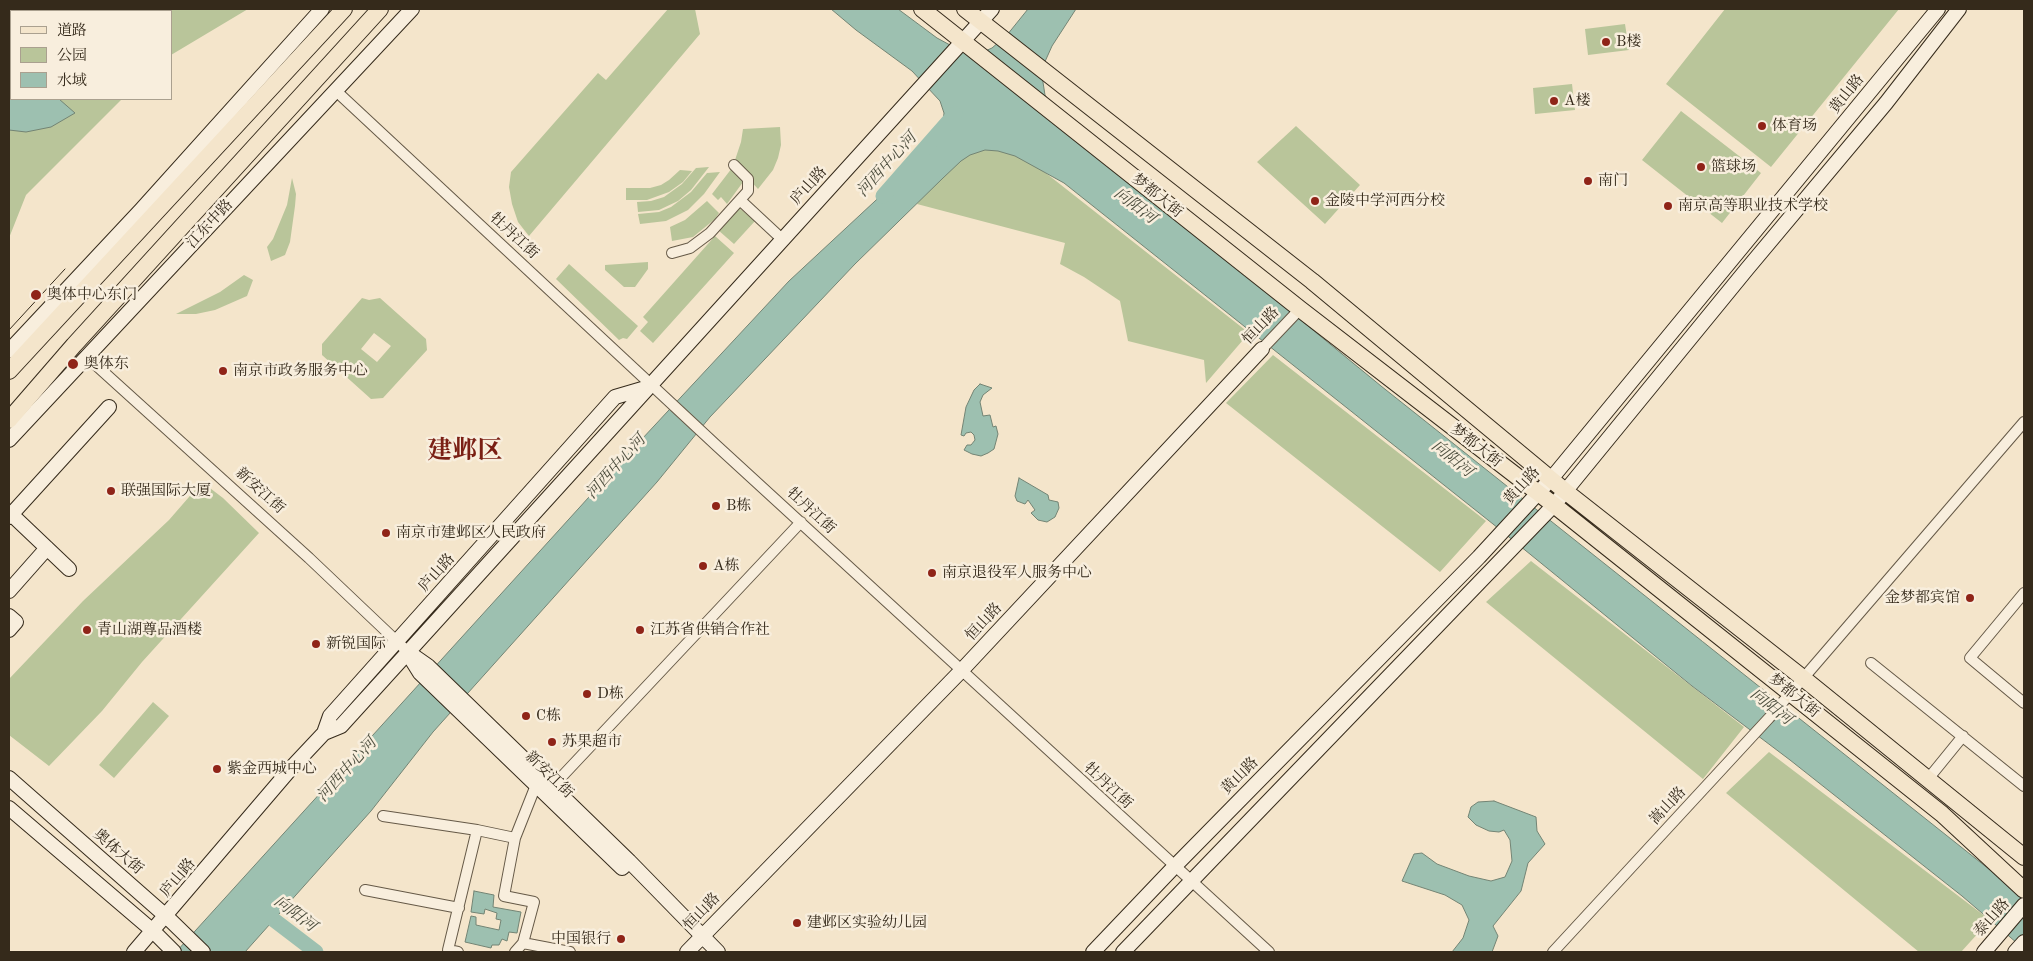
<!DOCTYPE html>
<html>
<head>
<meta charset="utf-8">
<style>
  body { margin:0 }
  #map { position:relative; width:2033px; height:961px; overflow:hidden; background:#f4e5cb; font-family:"Old Standard TT","Noto Serif SC",serif }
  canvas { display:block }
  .frame { position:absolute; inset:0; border:10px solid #352a1b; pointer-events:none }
  .legend { position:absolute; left:10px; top:10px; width:162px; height:90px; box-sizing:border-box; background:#f8eedd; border:1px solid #aaa08f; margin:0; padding:6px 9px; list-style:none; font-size:15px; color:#352a1b }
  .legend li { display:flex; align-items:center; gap:10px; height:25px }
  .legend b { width:25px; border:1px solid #aaa08f }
</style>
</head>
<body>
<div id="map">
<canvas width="2033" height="961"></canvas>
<div class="frame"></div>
<ul class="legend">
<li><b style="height:6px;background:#f4e5cb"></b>道路</li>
<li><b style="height:14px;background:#b9c59a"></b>公园</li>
<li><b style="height:14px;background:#9dc0b0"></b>水域</li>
</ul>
</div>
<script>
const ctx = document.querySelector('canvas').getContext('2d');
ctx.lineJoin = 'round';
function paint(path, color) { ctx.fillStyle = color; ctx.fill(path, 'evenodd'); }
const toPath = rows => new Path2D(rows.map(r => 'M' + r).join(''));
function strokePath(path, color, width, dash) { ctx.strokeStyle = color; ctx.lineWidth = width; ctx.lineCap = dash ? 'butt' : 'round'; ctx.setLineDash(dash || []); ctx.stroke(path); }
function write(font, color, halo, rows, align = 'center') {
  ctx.font = font + ' "Old Standard TT","Noto Serif SC",serif'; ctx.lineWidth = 5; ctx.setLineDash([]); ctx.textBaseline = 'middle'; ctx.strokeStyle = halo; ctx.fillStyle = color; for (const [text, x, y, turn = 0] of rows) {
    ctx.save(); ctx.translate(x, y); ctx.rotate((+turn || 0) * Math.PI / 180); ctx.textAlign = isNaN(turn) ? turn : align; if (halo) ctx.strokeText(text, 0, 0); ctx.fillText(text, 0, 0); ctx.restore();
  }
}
paint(toPath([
  [9,9,248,9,171,55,171,11,11,11,11,99,122,99,26,195,9,238],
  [668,9,695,9,700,34,529,236,518,222,512,204,509,187,511,172,598,73,606,80],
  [1725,9,1899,9,1771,167,1666,84],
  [1625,24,1629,50,1588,55,1585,29],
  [1572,84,1575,110,1535,114,1533,88],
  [1681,111,1761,173,1722,223,1642,160],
  [1296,126,1360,185,1325,224,1257,162],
  [780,127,781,145,778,158,773,170,758,189,734,163,741,142,743,129],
  [995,133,1249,333,1206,383,1204,360,1128,341,1120,301,1084,277,1060,264,1065,243,917,204,967,135],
  [709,167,691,190,678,201,659,210,638,212,637,202,651,201,664,197,682,184,696,168],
  [732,168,743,182,727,204,721,197,718,200,712,194],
  [680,170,692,171,683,182,669,192,647,200,626,200,626,188,650,188,661,185,669,180],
  [720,172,704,194,688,210,666,221,640,224,638,214,659,212,671,207,691,192,707,173],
  [292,178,296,194,295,206,290,242,285,255,271,261,267,247,273,239,287,205],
  [707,201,719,213,715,219,693,237,672,241,670,227,685,220],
  [738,207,755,221,734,244,718,230],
  [715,236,734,253,653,343,640,331,648,322,643,317],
  [648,262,648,269,635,287,624,287,605,270,605,265],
  [569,264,638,326,627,339,623,338,619,340,556,279],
  [244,275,253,280,247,296,215,310,196,314,176,314,220,292],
  [362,298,369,300,380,298,426,339,427,350,383,398,371,399,322,355,322,344],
  [374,333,391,346,377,362,361,349],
  [1273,355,1486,521,1440,572,1226,403],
  [202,482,223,498,259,533,142,662,102,711,49,766,9,735,9,679,83,601,169,520],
  [1531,561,1744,727,1703,779,1486,602],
  [153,702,169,716,114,778,99,765],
  [1769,752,1990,920,1961,952,1919,952,1726,793]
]), '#b9c59a');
const water = toPath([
  [831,9,898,9,937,38,963,52,976,55,992,48,1007,35,1028,9,1076,9,1052,46,1043,66,1042,76,1045,95,1060,122,1381,386,2024,897,2024,949,1962,896,1790,760,1692,686,1493,524,1064,183,1015,156,998,151,985,150,970,155,961,161,943,178,855,264,710,417,657,482,433,732,371,811,245,952,176,952,628,454,789,281,931,149,942,133,944,113,940,101,912,71,856,30,831,9],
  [9,60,11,61,11,99,59,99,75,113,51,127,26,132,9,130,9,60],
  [980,384,992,388,983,395,980,402,983,416,990,415,993,427,996,426,998,434,994,449,988,453,981,456,972,454,964,450,967,445,971,445,975,440,974,435,971,432,966,433,964,436,961,435,966,407,974,390,980,384],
  [1019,478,1048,495,1049,500,1058,502,1059,508,1055,517,1047,522,1038,520,1031,513,1035,510,1028,500,1025,504,1017,501,1015,496,1019,478],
  [1494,801,1536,817,1537,831,1545,844,1528,863,1521,891,1493,926,1498,936,1492,952,1452,952,1463,938,1469,920,1462,905,1445,895,1402,881,1414,854,1422,853,1437,864,1469,876,1491,881,1505,877,1512,861,1510,840,1504,830,1499,832,1489,831,1476,825,1468,817,1471,807,1478,802,1494,801],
  [474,891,494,895,493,907,521,912,517,933,509,932,507,941,502,939,499,945,492,945,491,948,465,942,471,916,476,917,476,925,499,930,501,920,496,919,497,913,485,909,484,914,471,912,474,891]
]);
paint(water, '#9dc0b0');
strokePath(water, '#738474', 1);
strokePath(toPath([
  [883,196,955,114],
  [257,907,316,952]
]), '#9dc0b0', 15);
const street = toPath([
  [335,90,717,446,1269,952],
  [740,200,783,240],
  [672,253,690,248,710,233,748,191,748,179,734,165],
  [1262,349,1300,309],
  [87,357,309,558,408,652],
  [2024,593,1970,658,2024,703],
  [1871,663,2024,786],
  [1928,779,1963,736],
  [552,787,801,522],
  [383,816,477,830],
  [515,838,504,896,534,902,523,943,570,952],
  [365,890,459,908],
  [458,952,448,950,477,830,515,838,536,785],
  [515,952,523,943],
  [1553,952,1769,718,2024,422]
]);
const secondary = toPath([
  [9,351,141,210,322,9],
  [9,440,412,9],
  [9,512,69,569],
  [9,517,109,407],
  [9,591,47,548],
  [9,616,16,622,9,630],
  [408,652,428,666,629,861,718,952],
  [410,657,420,673,622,868,629,861],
  [324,733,341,726,992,9],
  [9,778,167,917,203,952],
  [9,808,153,931,174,952],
  [134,952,293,766,324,733,330,716,615,397,649,387],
  [687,952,961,671,1262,349],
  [1093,952,1174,867,1479,557,1551,479,1938,9],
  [1123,952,1554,505,1747,269,1886,103,1959,9],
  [1984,952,2024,905],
  [2015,952,2024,942]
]);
const primary = toPath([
  [922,9,1300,309,1554,505,1942,814,2024,890],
  [965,9,1312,281,1565,491,1803,678,2024,857],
  [9,371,344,9],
  [9,420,74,345,380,9]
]);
strokePath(street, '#655947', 12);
strokePath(secondary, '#352a1b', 16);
strokePath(primary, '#352a1b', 18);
strokePath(street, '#f8eedd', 10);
strokePath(secondary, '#f8eedd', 14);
strokePath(primary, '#f4e5cb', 16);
strokePath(toPath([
  [9,330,65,269]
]), '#352a1b', 1);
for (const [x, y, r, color] of [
  [1606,42,5,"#8f2418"],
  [1554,101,5,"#8f2418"],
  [1762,126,5,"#8f2418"],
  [1701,167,5,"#8f2418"],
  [1588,181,5,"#8f2418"],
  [1315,201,5,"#8f2418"],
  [1668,206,5,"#8f2418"],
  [36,295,6,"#8f2418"],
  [73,364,6,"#8f2418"],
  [223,371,5,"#8f2418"],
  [111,491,5,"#8f2418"],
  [716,506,5,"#8f2418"],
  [386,533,5,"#8f2418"],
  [703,566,5,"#8f2418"],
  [932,573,5,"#8f2418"],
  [1970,598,5,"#8f2418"],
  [87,630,5,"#8f2418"],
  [640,630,5,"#8f2418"],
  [316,644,5,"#8f2418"],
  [587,694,5,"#8f2418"],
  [526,716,5,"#8f2418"],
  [552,742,5,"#8f2418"],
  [217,769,5,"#8f2418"],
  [797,923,5,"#8f2418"],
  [621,939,5,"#8f2418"]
]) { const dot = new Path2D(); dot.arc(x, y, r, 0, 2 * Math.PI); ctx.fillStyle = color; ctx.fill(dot); strokePath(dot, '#f8eedd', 2); }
write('15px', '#352a1b', '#f8eedd', [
  ["B楼",1616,42],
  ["A楼",1564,101],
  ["体育场",1772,126],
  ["篮球场",1711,167],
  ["南门",1598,181],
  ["金陵中学河西分校",1325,201],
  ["南京高等职业技术学校",1678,206],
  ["奥体中心东门",47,295],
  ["奥体东",84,364],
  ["南京市政务服务中心",233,371],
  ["联强国际大厦",121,491],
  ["B栋",726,506],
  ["南京市建邺区人民政府",396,533],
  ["A栋",713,566],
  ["南京退役军人服务中心",942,573],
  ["金梦都宾馆",1960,598,"right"],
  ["青山湖尊品酒楼",97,630],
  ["江苏省供销合作社",650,630],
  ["新锐国际",326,644],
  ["D栋",597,694],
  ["C栋",536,716],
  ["苏果超市",562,742],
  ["紫金西城中心",227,769],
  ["建邺区实验幼儿园",807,923],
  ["中国银行",611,939,"right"]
], 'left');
write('15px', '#352a1b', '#f8eedd', [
  ["黄山路",1847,94,-51],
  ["庐山路",809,186,-48],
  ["梦都大街",1157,196,39],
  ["江东中路",210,224,-47],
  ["牡丹江街",514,236,43],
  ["恒山路",1261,326,-46],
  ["梦都大街",1476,446,38],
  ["黄山路",1522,486,-48],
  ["新安江街",260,491,42],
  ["牡丹江街",811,511,43],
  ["庐山路",437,573,-48],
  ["恒山路",984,622,-47],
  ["梦都大街",1794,696,39],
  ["新安江街",549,775,44],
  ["黄山路",1240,776,-45],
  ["牡丹江街",1108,786,43],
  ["嵩山路",1668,806,-47],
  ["奥体大街",118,852,41],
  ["庐山路",178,878,-50],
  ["恒山路",702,912,-46],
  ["泰山路",1992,918,-49]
]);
write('italic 16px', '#4f5040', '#f8eedd', [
  ["河西中心河",887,165,-48],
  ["向阳河",1135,206,37],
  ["向阳河",1452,459,39],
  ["河西中心河",616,467,-48],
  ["向阳河",1771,707,38],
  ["河西中心河",347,770,-48],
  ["向阳河",295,914,37]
]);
write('bold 25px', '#7a1f14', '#f8eedd', [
  ["建邺区",465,451]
]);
</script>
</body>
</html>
